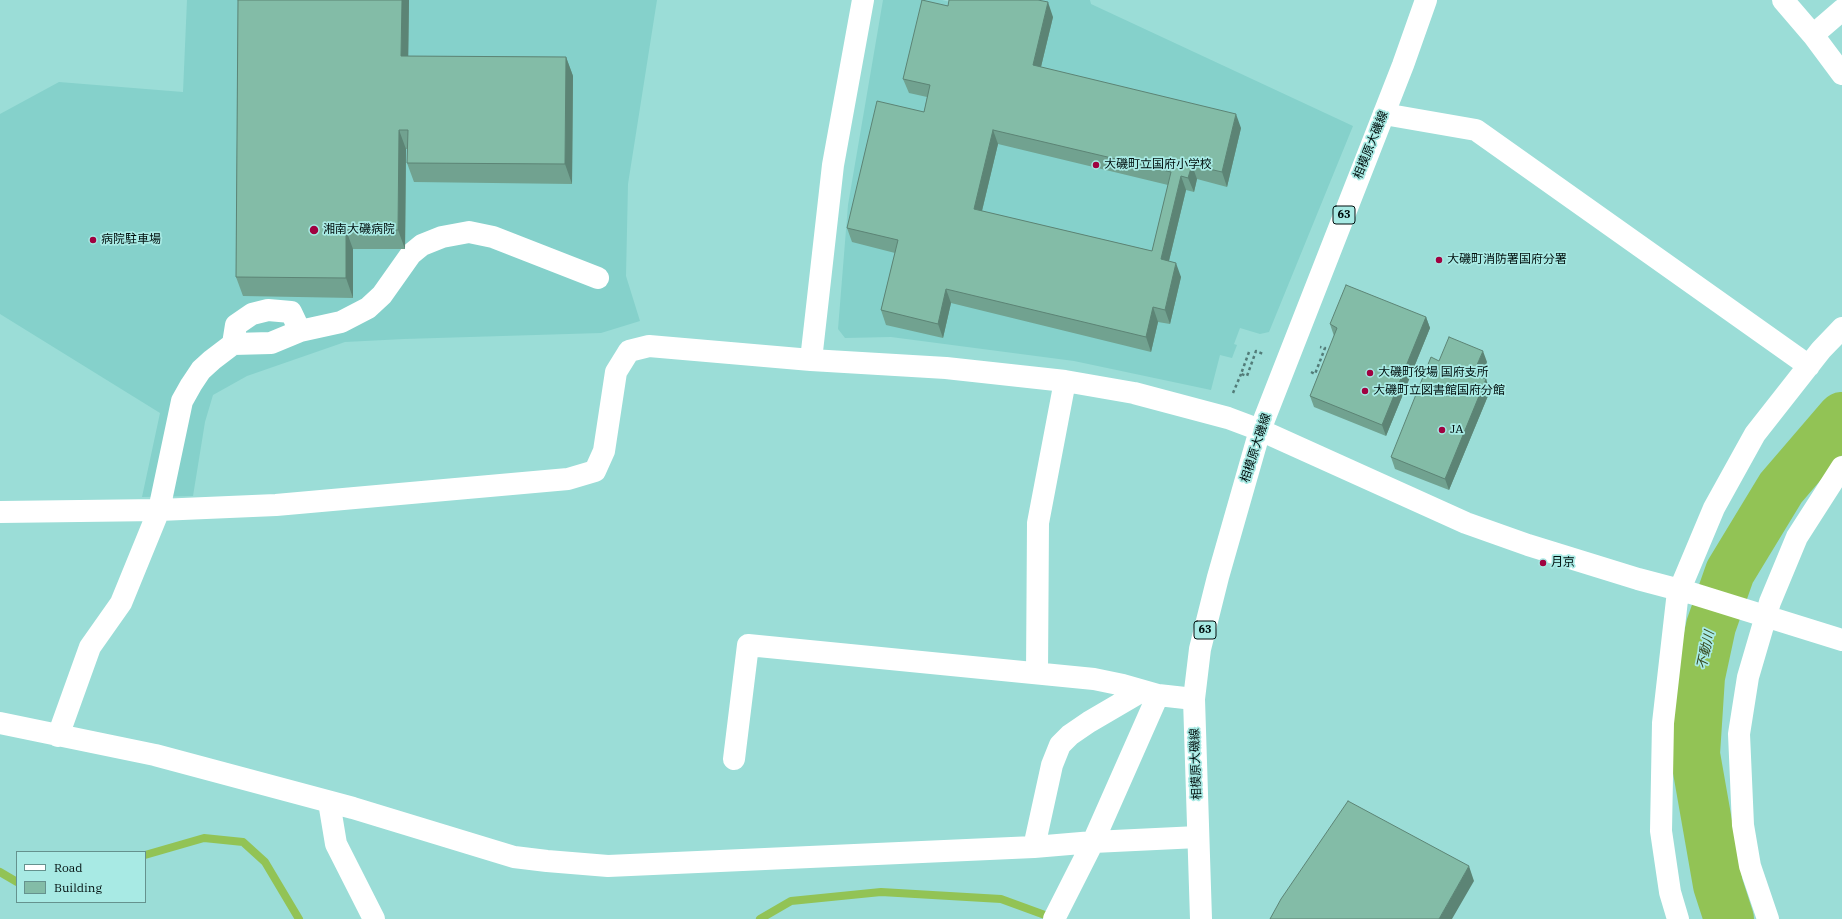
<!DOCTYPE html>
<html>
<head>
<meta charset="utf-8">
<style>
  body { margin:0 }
  #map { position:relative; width:1842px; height:919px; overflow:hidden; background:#9bddd7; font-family:"IBM Plex Serif",serif }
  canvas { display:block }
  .legend { position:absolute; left:16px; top:851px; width:130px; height:52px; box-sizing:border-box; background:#a8eae4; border:1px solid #65928e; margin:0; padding:5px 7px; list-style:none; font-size:12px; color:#000f0e }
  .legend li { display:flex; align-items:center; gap:8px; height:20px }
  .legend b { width:20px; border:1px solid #65928e }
</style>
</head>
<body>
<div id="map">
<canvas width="1842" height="919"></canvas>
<ul class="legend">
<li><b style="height:5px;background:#fff"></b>Road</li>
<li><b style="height:11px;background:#83bca7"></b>Building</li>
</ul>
</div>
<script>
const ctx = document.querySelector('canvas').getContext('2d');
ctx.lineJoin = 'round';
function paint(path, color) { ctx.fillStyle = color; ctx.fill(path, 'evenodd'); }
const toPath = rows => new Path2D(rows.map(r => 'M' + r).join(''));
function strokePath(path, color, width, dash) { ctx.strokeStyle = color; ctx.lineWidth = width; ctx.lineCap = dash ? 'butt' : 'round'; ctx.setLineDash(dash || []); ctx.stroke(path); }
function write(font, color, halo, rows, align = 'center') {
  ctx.font = font + ' "IBM Plex Serif","Noto Sans JP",serif'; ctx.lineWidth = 3.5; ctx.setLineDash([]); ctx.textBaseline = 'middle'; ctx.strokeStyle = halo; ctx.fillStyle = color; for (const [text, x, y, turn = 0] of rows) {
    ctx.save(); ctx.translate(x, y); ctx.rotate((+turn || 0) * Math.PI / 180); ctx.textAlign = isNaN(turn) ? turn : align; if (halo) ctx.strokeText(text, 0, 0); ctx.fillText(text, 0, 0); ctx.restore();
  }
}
paint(toPath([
  [187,0,657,0,628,184,626,276,640,321,601,333,404,339,345,342,247,376,213,395,205,422,193,496,142,497,160,413,0,314,0,114,59,82,183,92],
  [883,0,942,0,950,2,951,0,1090,0,1091,4,1353,126,1269,332,1260,334,1240,328,1234,344,1237,345,1232,358,1220,355,1211,390,1074,361,891,337,845,338,838,329,848,205]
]), '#85d1cb');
strokePath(toPath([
  [145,855,204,838,243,842,265,862,299,919],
  [0,872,17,882],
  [760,919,791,901,881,892,1001,899,1053,918]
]), '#92c355', 8);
strokePath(toPath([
  [1729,919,1718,885,1695,754,1700,677,1711,626,1730,572,1781,488,1842,417]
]), '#92c355', 50);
strokePath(toPath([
  [1249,352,1241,374,1247,376,1256,351,1263,354],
  [1311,372,1315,374,1325,348,1320,347],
  [1233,393,1241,374]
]), '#527c78', 2.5, [3, 3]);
strokePath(toPath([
  [1783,0,1813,35,1842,74],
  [1813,35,1842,10],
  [1384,114,1476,130,1809,366],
  [300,331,341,322,368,308,382,295,411,254,422,245,442,237,469,232,493,237,598,278],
  [811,360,833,165,863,0],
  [0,512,159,510,276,505,568,479,595,471,604,451,616,372,629,351,649,346,811,360,946,368,1065,381,1134,393,1228,418,1260,430,1466,523,1528,545,1638,579,1691,593,1842,640],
  [1037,673,1038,523,1065,381],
  [0,723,155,755,353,808,514,857,547,861,608,866,1034,847,1093,842,1198,837],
  [58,736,90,647,121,603,159,510,182,401,191,385,201,370,212,360,233,344,271,343,300,331,291,312,268,310,252,314,236,325,233,344],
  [734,759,748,645,1094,679,1123,685,1158,695,1194,699],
  [329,802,336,844,374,919],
  [1034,847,1052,765,1060,745,1070,735,1089,722,1142,691],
  [1054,919,1093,842,1158,695],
  [1678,919,1670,892,1661,831,1663,723,1677,600,1680,589,1714,508,1755,434,1821,350,1842,328],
  [1768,919,1750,866,1743,825,1739,734,1748,677,1770,602,1797,537,1842,467]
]), '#fff', 22);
strokePath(toPath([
  [1201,919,1194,699,1200,649,1218,577,1260,430,1403,65,1426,0]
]), '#fff', 22);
paint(toPath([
  [238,0,409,0,408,56,566,57,573,76,572,184,414,182,407,163,407,149,406,149,405,249,353,249,353,298,243,296,236,277],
  [948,6,1053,17,1041,67,1241,128,1227,187,1197,179,1194,192,1186,190,1169,261,1181,277,1170,324,1158,322,1151,352,951,303,943,338,886,325,881,310,895,253,852,242,847,228,924,112,927,97,909,93,903,79],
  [998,144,1168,185,1152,251,982,211],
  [1426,317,1430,328,1386,436,1314,407,1310,396,1334,336,1330,324],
  [1487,362,1481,377,1486,379,1490,391,1449,490,1395,469,1391,457]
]), '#71a290');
paint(toPath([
  [402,0,409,0,408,75,401,56],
  [1048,2,1053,17,1038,79,1033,65],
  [566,57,573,76,572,184,565,164],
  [1236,114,1241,128,1227,187,1222,172],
  [399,130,406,149,405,249,398,230],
  [993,130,998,144,979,223,974,209],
  [1192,165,1197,179,1194,192,1188,178],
  [1181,176,1186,190,1166,273,1161,259],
  [346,230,353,249,353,298,346,278],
  [1176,263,1181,277,1170,324,1165,310],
  [946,289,951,303,943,338,938,324],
  [1153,307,1158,322,1151,352,1146,337],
  [1426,317,1430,328,1386,436,1382,425],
  [1483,351,1487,362,1477,386,1473,374],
  [1486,379,1490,391,1449,490,1445,479],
  [1469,866,1474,881,1452,919,1439,919]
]), '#5c8475');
const building = toPath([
  [238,0,402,0,401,56,566,57,565,164,407,163,408,130,399,130,398,230,346,230,346,278,236,277,238,0],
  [922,0,948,6,949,0,1038,0,1048,2,1033,65,1236,114,1222,172,1192,165,1188,178,1181,176,1161,259,1176,263,1165,310,1153,307,1146,337,946,289,938,324,881,310,898,240,847,228,877,101,924,112,930,85,903,79,922,0],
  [993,130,1171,172,1152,251,974,209,993,130],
  [1346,285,1426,317,1382,425,1310,396,1337,328,1330,324,1346,285],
  [1449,337,1483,351,1473,374,1486,379,1445,479,1391,457,1431,357,1439,361,1449,337],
  [1348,801,1469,866,1439,919,1270,919,1281,899,1348,801]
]);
paint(building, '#83bca7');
strokePath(building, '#5c8475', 1);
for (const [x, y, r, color] of [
  [1096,165,4,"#a00140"],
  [314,230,5,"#a00140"],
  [93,240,4,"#a00140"],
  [1439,260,4,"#a00140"],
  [1370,373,4,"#a00140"],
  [1365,391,4,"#a00140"],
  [1442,430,4,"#a00140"],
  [1543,563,4,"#a00140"]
]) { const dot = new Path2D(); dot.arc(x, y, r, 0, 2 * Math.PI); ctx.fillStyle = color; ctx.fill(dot); strokePath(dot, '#a8eae4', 1.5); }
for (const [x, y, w] of [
  [1344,215,22],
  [1205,630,22]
]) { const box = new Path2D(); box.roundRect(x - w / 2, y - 9, w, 18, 3); ctx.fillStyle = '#a8eae4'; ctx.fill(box); strokePath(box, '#000f0e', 1); }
write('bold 11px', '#000f0e', null, [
  ["63",1344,215],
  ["63",1205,630]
]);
write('12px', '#000f0e', '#a8eae4', [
  ["相模原大磯線",1371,145,-68],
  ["相模原大磯線",1256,448,-72],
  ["相模原大磯線",1196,764,-92]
]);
write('12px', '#000f0e', '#a8eae4', [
  ["大磯町立国府小学校",1104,165],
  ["湘南大磯病院",323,230],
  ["病院駐車場",101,240],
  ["大磯町消防署国府分署",1447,260],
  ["大磯町役場 国府支所",1378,373],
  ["大磯町立図書館国府分館",1373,391],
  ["JA",1450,430],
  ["月京",1551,563]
], 'left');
write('italic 13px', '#34471b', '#a8eae4', [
  ["不動川",1706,650,-78]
]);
</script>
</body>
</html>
